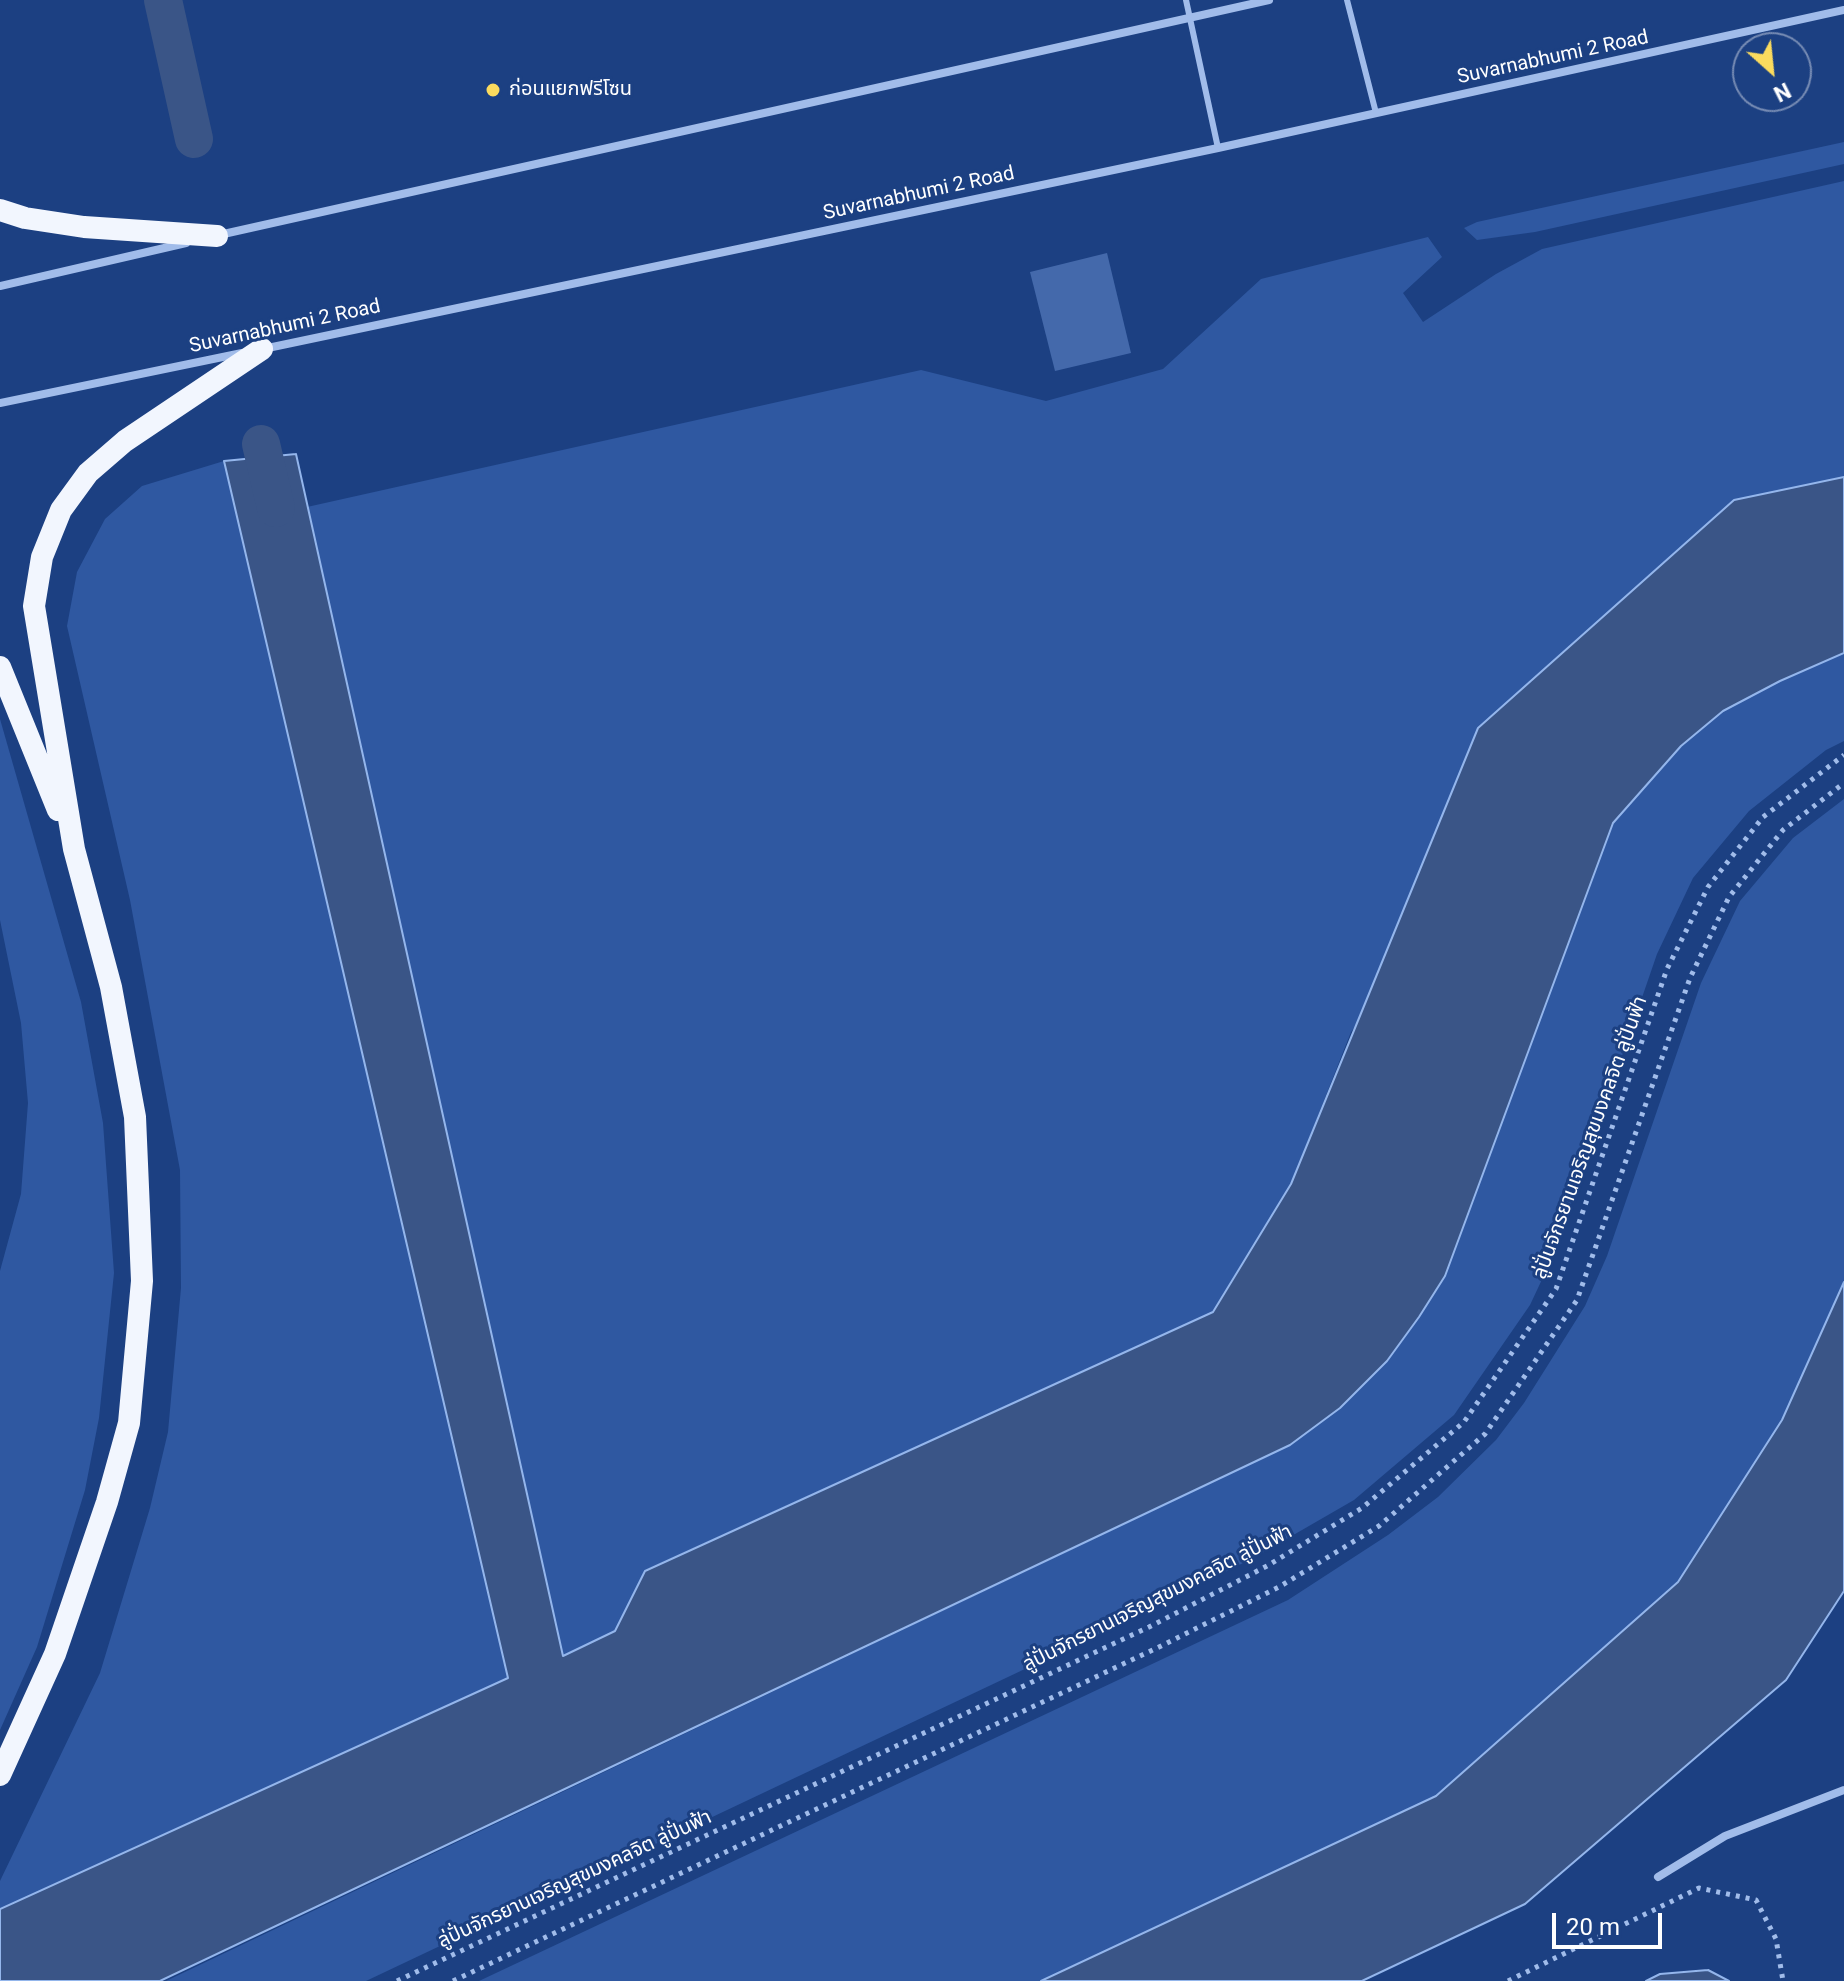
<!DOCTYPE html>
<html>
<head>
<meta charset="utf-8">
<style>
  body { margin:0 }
  #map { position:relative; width:1844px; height:1981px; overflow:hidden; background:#1c4082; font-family:Roboto,sans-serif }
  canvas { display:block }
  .north { position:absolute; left:1732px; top:32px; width:80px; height:80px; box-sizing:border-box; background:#1c4082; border:2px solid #778cb4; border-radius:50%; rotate:153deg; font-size:22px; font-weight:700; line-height:32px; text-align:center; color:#fff }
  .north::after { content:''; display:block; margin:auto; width:28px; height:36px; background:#fbdb5e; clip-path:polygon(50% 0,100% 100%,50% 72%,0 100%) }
  .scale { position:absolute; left:1552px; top:1913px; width:110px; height:36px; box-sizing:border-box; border:4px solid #fff; border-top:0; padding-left:10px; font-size:24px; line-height:28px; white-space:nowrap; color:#fff; -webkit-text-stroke:6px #1c4082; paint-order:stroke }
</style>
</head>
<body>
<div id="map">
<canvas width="1844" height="1981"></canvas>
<div class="north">N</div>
<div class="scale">20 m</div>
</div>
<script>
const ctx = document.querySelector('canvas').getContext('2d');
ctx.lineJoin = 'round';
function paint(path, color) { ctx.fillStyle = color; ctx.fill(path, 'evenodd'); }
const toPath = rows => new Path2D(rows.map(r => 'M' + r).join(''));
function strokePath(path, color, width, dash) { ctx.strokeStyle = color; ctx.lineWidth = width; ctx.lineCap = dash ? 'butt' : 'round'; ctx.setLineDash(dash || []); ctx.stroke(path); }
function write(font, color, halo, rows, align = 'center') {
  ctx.font = font + ' Roboto,"Noto Sans Thai",sans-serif'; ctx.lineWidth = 6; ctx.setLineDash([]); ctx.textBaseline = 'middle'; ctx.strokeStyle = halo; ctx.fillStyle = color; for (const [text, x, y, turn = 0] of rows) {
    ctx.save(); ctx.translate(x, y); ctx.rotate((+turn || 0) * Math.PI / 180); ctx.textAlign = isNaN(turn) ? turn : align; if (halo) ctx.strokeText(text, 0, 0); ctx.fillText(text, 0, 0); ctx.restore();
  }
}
paint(toPath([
  [1844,142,1844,164,1535,232,1477,240,1464,228,1477,222],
  [1844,181,1844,477,1734,500,1351,1032,1291,1184,1213,1312,645,1570,615,1631,563,1656,307,507,921,370,1046,401,1163,369,1261,279,1428,237,1442,257,1403,293,1423,322,1496,274,1542,249],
  [224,461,508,1678,0,1909,0,1881,100,1673,150,1508,168,1432,181,1288,180,1170,130,900,67,626,77,572,105,519,142,486],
  [1844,653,1844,741,1826,750,1749,811,1693,878,1657,954,1553,1256,1530,1305,1454,1415,1354,1500,1257,1556,1141,1614,366,1981,166,1981,1290,1445,1340,1408,1445,1276,1613,823,1681,746,1723,711,1780,681],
  [0,719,81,1002,103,1123,114,1273,99,1418,85,1490,37,1647,0,1730,0,1271,21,1194,28,1103,21,1023,0,920],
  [1844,799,1844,1282,1782,1420,1678,1582,1436,1796,1041,1981,479,1981,1288,1600,1388,1535,1438,1497,1496,1440,1524,1403,1585,1306,1607,1256,1701,983,1740,901,1793,838]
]), '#2f58a1');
const water = toPath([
  [296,454,563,1656,615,1631,645,1571,1213,1312,1291,1184,1478,728,1734,500,1844,477,1844,653,1780,681,1723,711,1681,746,1613,823,1445,1276,1419,1317,1387,1361,1340,1408,1290,1445,160,1981,0,1981,0,1909,508,1678,224,461,296,454],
  [1844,1282,1844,1591,1786,1680,1525,1904,1362,1981,1041,1981,1436,1796,1678,1582,1782,1420,1844,1282],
  [1708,1970,1729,1981,1646,1981,1660,1974,1708,1970]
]);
paint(water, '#3a5587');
strokePath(water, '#94b6ec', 2);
strokePath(toPath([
  [163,0,194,139],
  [261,444,276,508]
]), '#3a5587', 38);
paint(toPath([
  [1107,253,1131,353,1055,371,1030,272]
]), '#4469ab');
strokePath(toPath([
  [397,1981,1149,1627,1267,1566,1362,1508,1464,1422,1556,1289,1667,969,1708,887,1763,817,1844,755],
  [453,1981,1159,1647,1279,1587,1379,1526,1485,1434,1577,1300,1690,978,1729,897,1783,830,1844,783],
  [1508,1981,1699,1888,1756,1900,1776,1939,1783,1981]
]), '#a1bcea', 5, [4, 6]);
strokePath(toPath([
  [1186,0,1218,148],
  [1347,0,1376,113]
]), '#a1bcea', 6);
strokePath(toPath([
  [219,235,1269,0],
  [0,286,186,243],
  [263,349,1218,148,1844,10],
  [0,403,242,353],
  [1658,1877,1725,1836,1844,1790]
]), '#a1bcea', 8);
strokePath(toPath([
  [0,210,25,218,84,227,217,236],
  [0,667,58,810],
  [0,1775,55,1654,107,1502,129,1423,142,1281,135,1117,111,987,74,849,34,606,42,557,61,510,88,473,125,441,262,349]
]), '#f2f6fe', 22);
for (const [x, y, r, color] of [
  [493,90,8,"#fbdb5e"]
]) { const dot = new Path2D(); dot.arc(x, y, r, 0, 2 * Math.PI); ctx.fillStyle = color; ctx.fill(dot); strokePath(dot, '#1c4082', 3); }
write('20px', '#fff', '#1c4082', [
  ["Suvarnabhumi 2 Road",1553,58,-12],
  ["Suvarnabhumi 2 Road",919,194,-12],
  ["Suvarnabhumi 2 Road",285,327,-12],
  ["ลู่ปั่นจักรยานเจริญสุขมงคลจิต ลู่ปั่นฟ้า",1591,1138,-70],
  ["ลู่ปั่นจักรยานเจริญสุขมงคลจิต ลู่ปั่นฟ้า",1158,1599,-27],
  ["ลู่ปั่นจักรยานเจริญสุขมงคลจิต ลู่ปั่นฟ้า",575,1880,-25]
]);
write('20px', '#fff', '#1c4082', [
  ["ก่อนแยกฟรีโซน",509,90]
], 'left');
</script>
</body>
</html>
